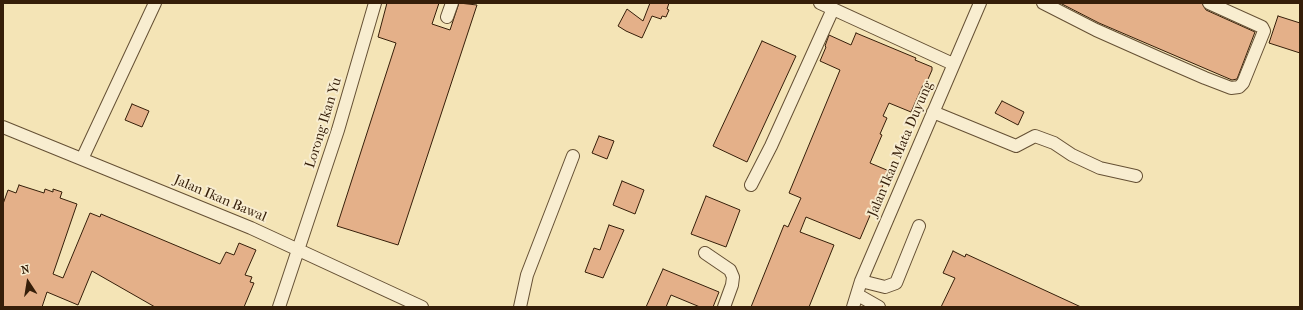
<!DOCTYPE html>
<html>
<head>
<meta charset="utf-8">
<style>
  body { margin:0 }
  #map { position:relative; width:1303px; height:310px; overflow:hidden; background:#f4e4b6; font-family:"IM FELL French Canon",serif }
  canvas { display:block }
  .frame { position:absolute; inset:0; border:4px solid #351e09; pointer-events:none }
  .north { position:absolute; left:8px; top:262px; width:40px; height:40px; -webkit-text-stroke:3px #f8edd0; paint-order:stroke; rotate:348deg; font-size:11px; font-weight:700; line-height:16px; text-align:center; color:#351e09 }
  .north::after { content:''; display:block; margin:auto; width:14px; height:18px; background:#351e09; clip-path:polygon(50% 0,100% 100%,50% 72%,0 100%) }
</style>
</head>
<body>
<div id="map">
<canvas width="1303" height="310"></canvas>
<div class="frame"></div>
<div class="north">N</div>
</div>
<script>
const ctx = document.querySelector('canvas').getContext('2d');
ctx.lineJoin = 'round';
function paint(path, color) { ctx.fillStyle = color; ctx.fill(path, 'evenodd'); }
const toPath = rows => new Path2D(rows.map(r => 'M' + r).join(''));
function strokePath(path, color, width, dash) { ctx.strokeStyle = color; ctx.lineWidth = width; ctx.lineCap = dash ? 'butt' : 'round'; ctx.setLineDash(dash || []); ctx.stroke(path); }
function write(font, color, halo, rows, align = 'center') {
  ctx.font = font + ' "IM FELL French Canon",serif'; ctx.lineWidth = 4; ctx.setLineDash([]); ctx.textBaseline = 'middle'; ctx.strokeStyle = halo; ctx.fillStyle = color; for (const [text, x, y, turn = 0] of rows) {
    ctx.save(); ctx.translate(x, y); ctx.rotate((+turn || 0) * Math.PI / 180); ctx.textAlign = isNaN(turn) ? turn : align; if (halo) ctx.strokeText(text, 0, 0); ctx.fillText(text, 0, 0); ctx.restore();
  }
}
const building = toPath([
  [387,3,439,3,432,24,450,30,459,3,477,5,398,245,337,226,396,43,378,37,387,3],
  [650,3,669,3,667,9,669,10,666,17,662,16,661,19,652,16,642,38,626,31,618,26,627,9,643,21,650,3],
  [1060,3,1202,3,1206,10,1255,32,1237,79,1232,80,1099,23,1060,3],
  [1278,16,1300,23,1300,53,1269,43,1278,16],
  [856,33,916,58,915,60,932,67,932,70,925,86,923,85,911,112,889,103,883,116,887,118,880,134,882,135,870,163,889,171,860,239,806,217,800,232,834,245,809,307,751,307,784,225,788,227,801,198,789,193,840,70,820,61,826,47,825,46,829,35,851,45,856,33],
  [762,41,796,56,747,162,713,146,762,41],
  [1002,101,1024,112,1018,125,995,113,1002,101],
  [132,104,149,111,142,127,125,120,132,104],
  [599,136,614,141,607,159,592,153,599,136],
  [622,181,644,190,635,214,613,205,622,181],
  [19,185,44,193,45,189,53,192,53,189,62,192,60,198,77,204,53,274,63,278,90,213,100,217,101,214,220,264,226,252,234,255,239,243,256,250,245,275,252,277,250,282,254,283,244,307,155,307,92,271,78,305,47,292,42,307,3,307,3,204,8,190,16,193,19,185],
  [706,196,740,210,726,247,691,234,706,196],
  [609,225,624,230,603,278,585,272,594,248,600,250,609,225],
  [953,251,965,257,966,254,1081,307,941,307,955,278,943,273,953,251],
  [663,269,719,292,713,307,700,307,671,295,666,307,646,307,663,269]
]);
paint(building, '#e4b089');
strokePath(building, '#351e09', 1);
const minor = toPath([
  [820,3,953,64],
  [1043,3,1096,30,1159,58,1205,78,1231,88,1239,87,1243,83,1264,31,1262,27,1209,3],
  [447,17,452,3],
  [933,112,1016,146,1035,136,1054,143,1072,155,1100,168,1136,176],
  [3,127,251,228,422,307],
  [82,159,155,3],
  [751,185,771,146,833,9],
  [705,253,730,270,733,277,732,285,724,307],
  [861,281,885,287,896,283,919,226],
  [858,295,879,307],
  [279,307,338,130,375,3],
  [520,307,527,275,573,156],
  [853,307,861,281,980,3]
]);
strokePath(minor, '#655034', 14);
strokePath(minor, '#f8edd0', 12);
write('14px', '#351e09', '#f8edd0', [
  ["Lorong Ikan Yu",324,123,-73],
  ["Jalan Ikan Mata Duyung",901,149,-67],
  ["Jalan Ikan Bawal",220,199,23]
]);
</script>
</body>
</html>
